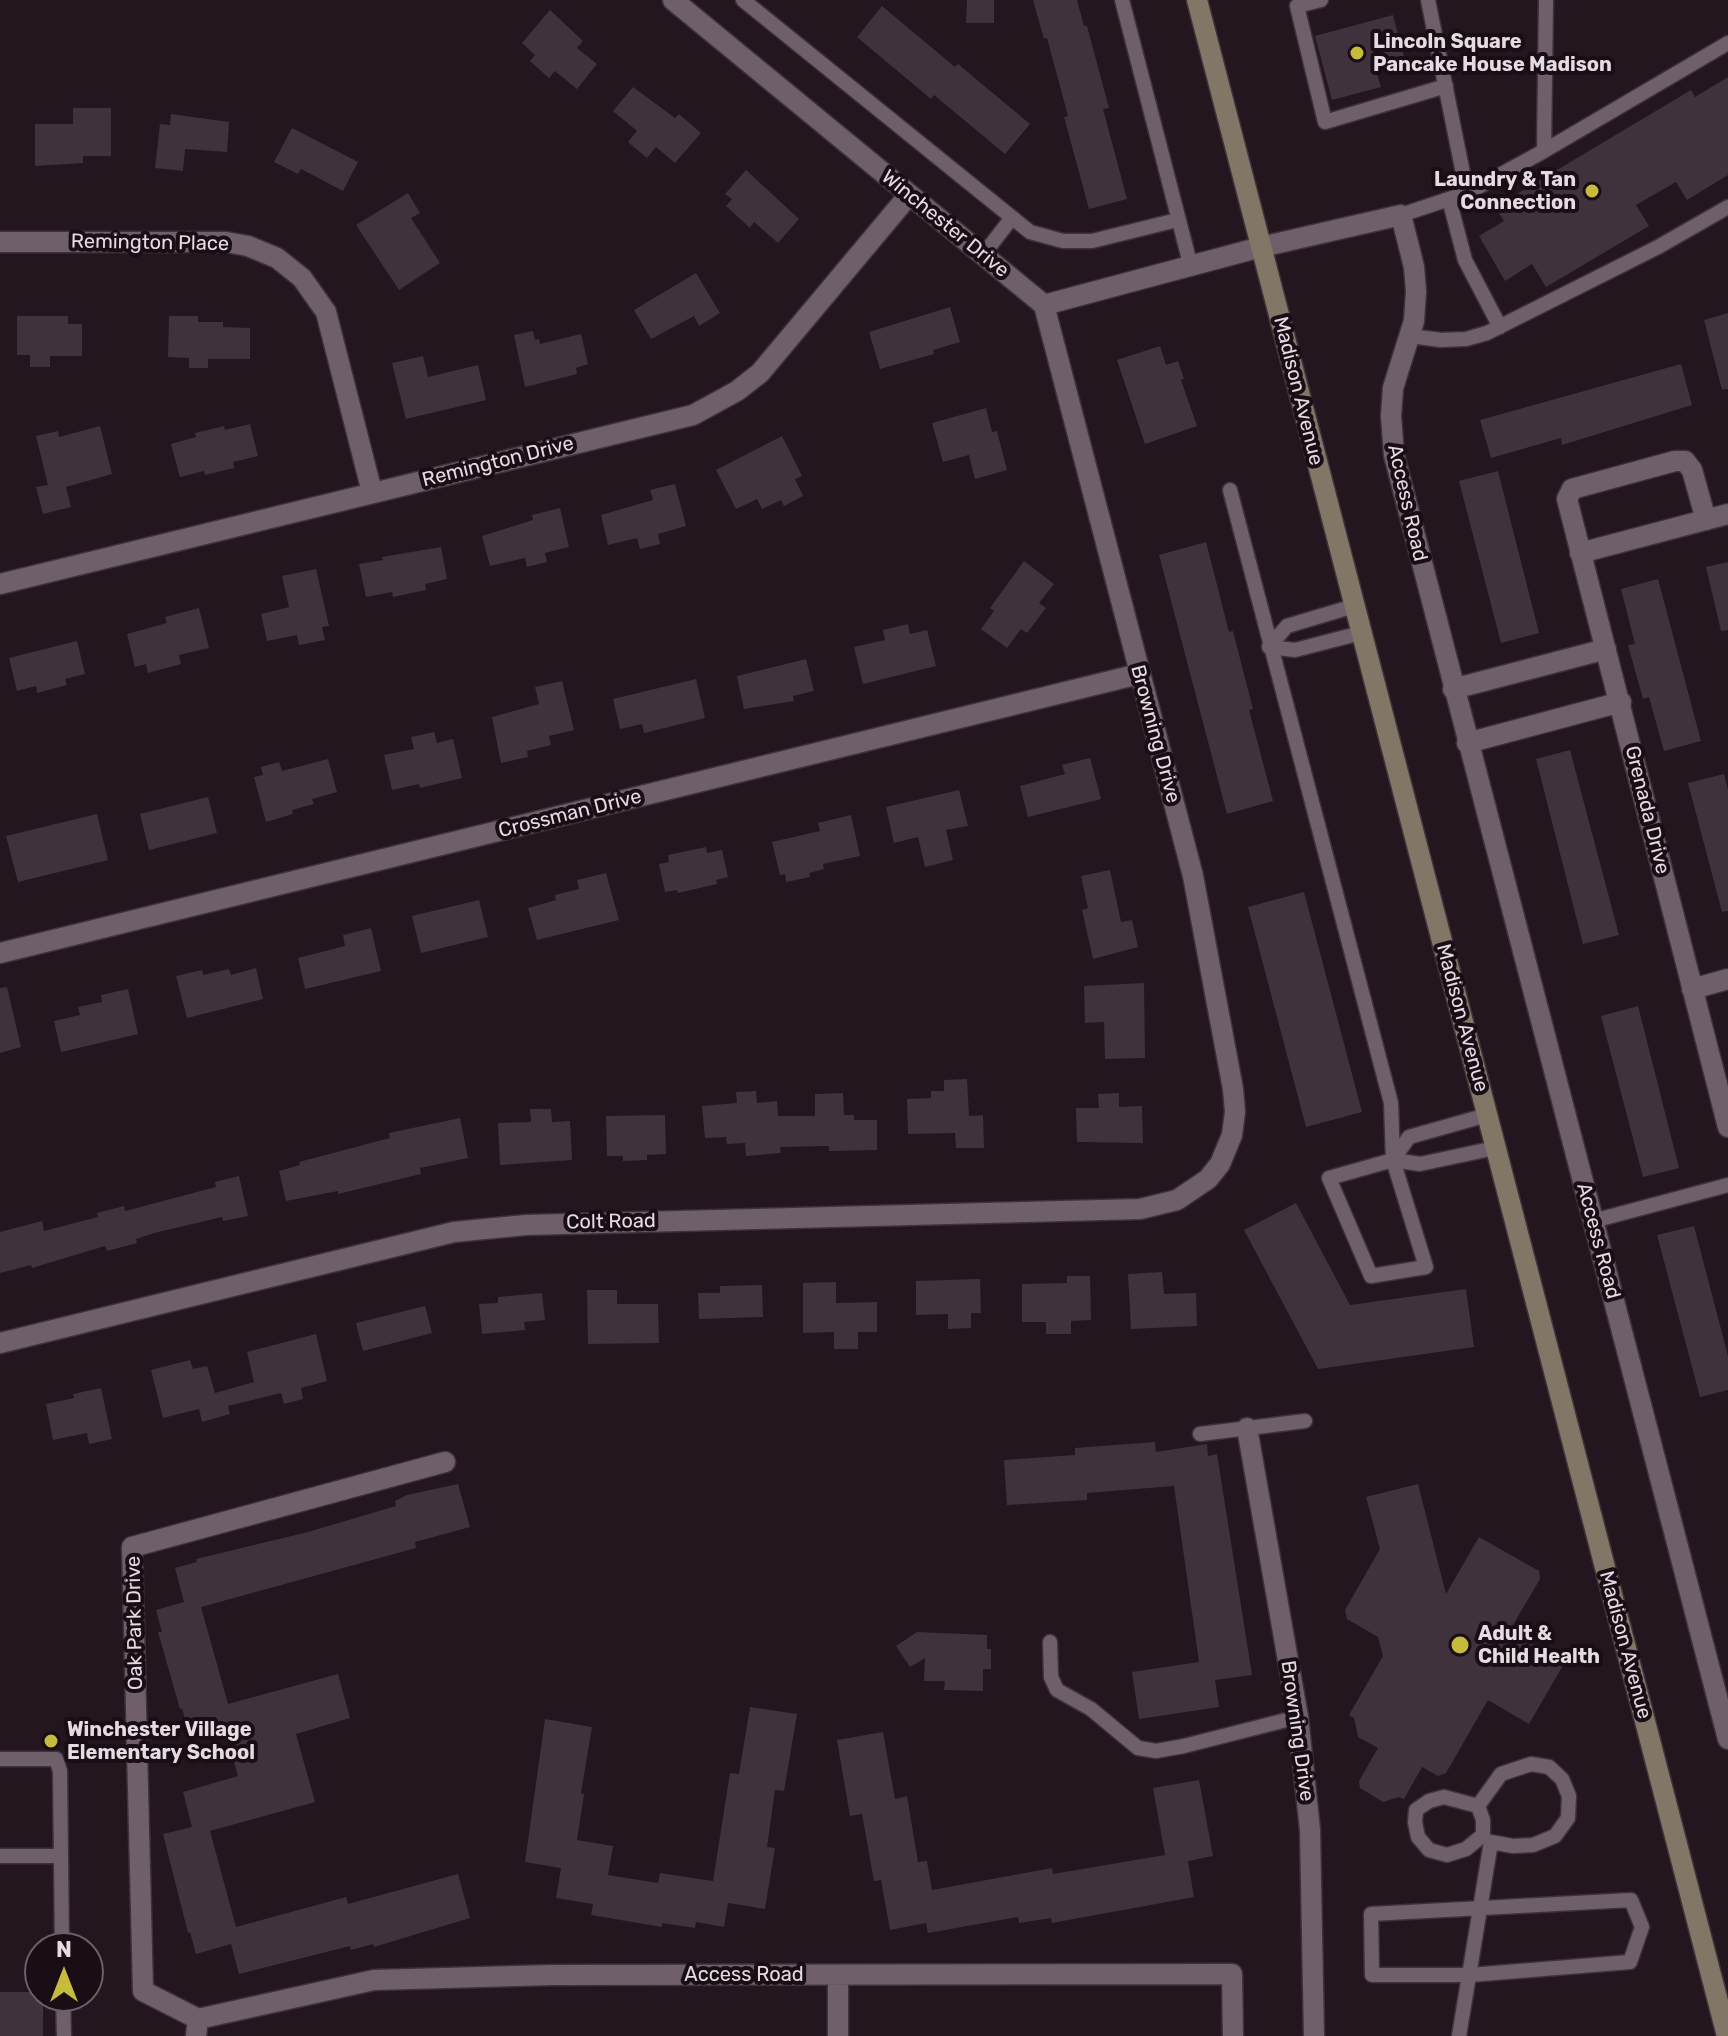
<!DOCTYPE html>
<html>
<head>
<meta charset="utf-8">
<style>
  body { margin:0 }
  #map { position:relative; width:1728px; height:2036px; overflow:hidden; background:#23161f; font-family:Rubik,sans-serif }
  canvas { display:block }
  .north { position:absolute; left:24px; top:1932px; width:80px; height:80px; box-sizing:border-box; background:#190d16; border:2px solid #6b5f68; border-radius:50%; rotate:0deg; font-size:22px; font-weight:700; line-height:32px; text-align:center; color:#e5dbe2 }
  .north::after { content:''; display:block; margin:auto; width:28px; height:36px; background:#c5bc3d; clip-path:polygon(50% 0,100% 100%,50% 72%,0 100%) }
</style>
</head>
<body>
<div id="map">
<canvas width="1728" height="2036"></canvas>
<div class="north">N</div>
</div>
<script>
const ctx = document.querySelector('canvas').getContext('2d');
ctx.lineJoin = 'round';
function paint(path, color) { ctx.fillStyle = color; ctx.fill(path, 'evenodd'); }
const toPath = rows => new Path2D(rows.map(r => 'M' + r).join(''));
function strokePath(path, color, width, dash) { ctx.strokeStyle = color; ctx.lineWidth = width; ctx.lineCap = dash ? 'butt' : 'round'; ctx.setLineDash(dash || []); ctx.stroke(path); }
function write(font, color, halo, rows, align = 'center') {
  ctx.font = font + ' Rubik,sans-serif'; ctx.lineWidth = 8; ctx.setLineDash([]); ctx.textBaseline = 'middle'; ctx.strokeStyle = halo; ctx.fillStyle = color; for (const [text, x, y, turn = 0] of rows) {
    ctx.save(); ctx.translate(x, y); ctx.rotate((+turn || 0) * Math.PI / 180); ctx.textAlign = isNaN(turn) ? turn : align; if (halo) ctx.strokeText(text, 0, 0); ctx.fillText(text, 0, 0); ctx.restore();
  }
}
paint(toPath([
  [967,0,994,0,994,23,966,23],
  [1033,0,1077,0,1084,26,1087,26,1109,108,1103,109,1127,199,1089,209,1064,117,1068,116,1047,38,1044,39],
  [882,6,955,67,958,64,1030,124,1005,154,934,95,931,99,857,37],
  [550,10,583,41,577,48,597,64,577,89,555,71,549,78,530,61,535,55,522,43],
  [1393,15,1406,64,1376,71,1381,87,1332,100,1315,36],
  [1728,77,1728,175,1687,200,1676,182,1636,205,1649,226,1546,287,1532,264,1505,281,1479,236,1504,221,1495,207,1691,90,1695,97],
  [633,87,675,118,679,114,701,133,675,163,656,147,647,158,628,142,637,131,613,111],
  [73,108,111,108,111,156,83,156,83,163,35,166,35,124,73,124],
  [171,114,229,122,227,152,185,149,183,171,155,168,160,124,170,125],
  [292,128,358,162,343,191,301,169,298,174,274,162],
  [746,170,799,219,778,243,754,222,750,228,726,206,732,199,725,194],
  [408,193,420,213,411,218,440,263,399,290,356,225],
  [696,273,720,313,699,326,694,316,651,339,634,310],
  [950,307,960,342,933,350,934,354,880,369,869,332],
  [1728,313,1728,389,1722,390,1704,320],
  [17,316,68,316,68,324,82,324,82,356,50,356,50,367,30,367,30,355,17,355],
  [169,316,198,316,198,322,223,322,223,327,250,328,250,359,208,359,208,368,189,368,189,358,168,357],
  [533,331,535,340,539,339,540,344,581,334,588,364,576,368,577,374,525,387,514,335],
  [1160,346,1166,365,1178,361,1184,379,1181,380,1197,426,1145,444,1117,360],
  [423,356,428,377,478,365,486,400,406,419,392,363],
  [1681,364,1692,405,1562,445,1561,438,1491,458,1480,420],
  [986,408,992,432,997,431,1007,470,975,479,969,455,943,462,932,423],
  [250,424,258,456,233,462,234,468,205,475,204,471,180,477,171,444,196,437,195,433,224,426,225,430],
  [100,426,112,474,66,487,71,507,43,514,36,487,48,485,36,436,58,431,59,437],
  [782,436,802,476,795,479,803,496,784,506,781,500,762,509,757,499,736,509,716,470],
  [1498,471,1539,633,1501,643,1459,481],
  [675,484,686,526,658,534,660,544,640,549,637,538,608,545,601,515,653,500,650,490],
  [560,508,569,547,545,553,547,562,527,567,525,558,490,566,482,536,533,520,532,515],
  [1206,542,1229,632,1233,631,1253,709,1249,710,1273,801,1227,814,1159,555],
  [441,547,447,579,425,584,426,590,393,597,392,592,366,597,359,564,383,560,382,557],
  [1024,561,1054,584,1039,603,1046,608,1027,633,1021,629,1007,648,981,629,994,611,990,608],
  [1728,562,1728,630,1721,631,1706,567],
  [316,569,329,626,322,627,325,640,299,645,297,635,267,641,261,614,289,607,282,576],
  [1658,579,1701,741,1664,751,1649,697,1643,699,1628,645,1635,644,1621,589],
  [199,608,209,648,179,655,181,664,148,673,146,664,135,667,127,634,167,623,165,617],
  [908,624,910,634,927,630,936,666,863,684,854,647,885,640,883,630],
  [77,641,85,674,65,679,67,685,37,693,36,686,17,691,9,658],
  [806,659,814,691,793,696,794,701,744,709,737,676],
  [696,679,705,718,644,733,642,724,620,729,613,699],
  [562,681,574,730,549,736,551,745,527,751,528,757,501,763,492,717,539,704,535,687],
  [434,732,437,743,453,739,462,778,420,788,419,784,392,790,384,755,414,749,411,737],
  [1570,750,1619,935,1583,944,1536,759],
  [1090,758,1101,799,1028,817,1020,786,1065,774,1062,765],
  [328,759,337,792,312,799,314,804,292,810,293,814,266,822,254,777,263,775,261,767,279,762,282,771],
  [1724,774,1728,790,1728,911,1722,912,1688,783],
  [959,790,968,826,946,830,953,860,925,867,918,837,894,843,886,807],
  [208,797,217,833,149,850,140,814],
  [97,814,108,860,18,882,6,836],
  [851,815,860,856,823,864,824,869,809,873,810,877,786,882,785,874,780,875,772,842,820,831,818,823],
  [706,847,707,853,722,850,728,877,716,880,717,884,678,893,677,890,665,892,659,864,669,862,668,855],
  [1110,870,1121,922,1132,920,1138,947,1093,959,1082,910,1088,908,1081,876],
  [606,873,619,920,537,940,528,908,556,900,555,895,579,889,577,880],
  [1304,892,1362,1112,1306,1127,1248,907],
  [479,900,488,937,421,953,412,916],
  [371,928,381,971,305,989,298,958,345,946,343,935],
  [256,968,263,999,187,1018,176,976,202,970,203,975,229,969,231,975],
  [1144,983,1145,1058,1105,1059,1104,1022,1085,1023,1084,986],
  [7,987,21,1047,0,1053,0,988],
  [128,989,138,1034,61,1052,54,1021,80,1015,78,1007,102,1002,101,995],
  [1638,1006,1679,1168,1643,1177,1601,1016],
  [967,1079,969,1116,983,1115,984,1148,956,1148,955,1133,908,1134,907,1099,931,1098,931,1091,944,1091,944,1080],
  [756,1091,757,1103,777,1101,778,1116,815,1116,815,1094,843,1093,844,1115,854,1115,854,1120,877,1120,877,1150,829,1151,829,1146,780,1147,781,1153,746,1156,745,1143,727,1144,726,1137,705,1138,702,1106,737,1103,736,1092],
  [1119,1093,1119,1107,1142,1106,1143,1143,1077,1142,1076,1108,1099,1108,1098,1094],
  [530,1109,551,1109,552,1122,570,1121,572,1160,500,1165,498,1123,531,1122],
  [665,1115,666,1154,647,1155,647,1160,623,1161,623,1156,607,1156,606,1116],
  [460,1118,468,1158,420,1168,421,1174,338,1194,338,1191,286,1201,279,1171,300,1165,299,1162,390,1138,389,1133],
  [239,1176,248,1216,223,1221,222,1217,154,1233,136,1239,137,1243,107,1251,105,1246,32,1268,31,1265,0,1273,0,1232,42,1221,44,1231,98,1217,97,1213,124,1206,125,1211,216,1187,215,1182],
  [1296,1203,1350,1305,1466,1289,1474,1347,1318,1369,1244,1230],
  [1694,1226,1728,1356,1728,1390,1700,1397,1657,1235],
  [1162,1272,1164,1294,1196,1293,1197,1326,1131,1329,1128,1274],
  [1067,1276,1090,1276,1091,1320,1071,1321,1071,1334,1046,1334,1046,1322,1022,1322,1022,1284,1067,1283],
  [980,1279,981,1313,971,1313,971,1328,948,1329,948,1314,916,1315,916,1281],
  [836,1282,836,1303,877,1302,877,1332,858,1332,858,1349,834,1349,834,1332,803,1333,803,1283],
  [762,1285,763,1317,699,1319,698,1293,720,1293,720,1286],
  [587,1290,617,1290,617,1304,658,1304,659,1343,588,1344],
  [542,1293,545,1320,524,1322,525,1330,482,1334,479,1304,498,1303,498,1297],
  [425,1306,432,1333,363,1351,356,1323],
  [316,1334,327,1381,301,1388,303,1399,284,1404,281,1393,228,1406,230,1414,202,1422,199,1409,163,1418,151,1370,190,1360,193,1369,207,1366,215,1393,254,1382,247,1352],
  [101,1388,112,1439,89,1444,87,1433,53,1440,46,1404,74,1398,73,1394],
  [1155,1442,1156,1452,1207,1444,1208,1456,1217,1454,1252,1675,1215,1680,1219,1707,1139,1719,1132,1672,1199,1662,1174,1486,1087,1493,1087,1500,1007,1505,1004,1460,1075,1455,1075,1448],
  [458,1484,470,1527,415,1542,416,1548,201,1607,228,1704,338,1674,350,1718,296,1734,315,1802,210,1831,236,1927,346,1897,348,1904,458,1874,470,1918,374,1947,373,1944,351,1950,350,1946,239,1974,231,1944,196,1954,190,1932,188,1933,163,1834,192,1827,183,1792,238,1776,222,1721,188,1730,182,1708,180,1709,158,1632,162,1632,156,1610,184,1602,175,1568,197,1562,196,1559,308,1532,396,1506,395,1501,407,1495],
  [1418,1484,1446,1594,1479,1537,1539,1571,1540,1579,1510,1630,1565,1662,1529,1724,1488,1700,1446,1773,1438,1776,1422,1767,1404,1799,1399,1797,1383,1802,1360,1788,1359,1781,1378,1748,1358,1737,1354,1718,1349,1715,1383,1656,1378,1637,1347,1619,1345,1610,1380,1549,1366,1497],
  [917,1632,987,1635,987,1649,991,1649,991,1669,983,1669,983,1691,944,1690,945,1681,924,1681,925,1658,910,1667,896,1646],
  [750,1707,797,1714,784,1791,775,1790,767,1847,775,1848,765,1909,728,1903,724,1927,696,1922,695,1928,662,1923,662,1927,591,1915,593,1904,556,1898,561,1868,525,1862,545,1719,592,1727,581,1793,584,1794,577,1840,613,1846,608,1875,658,1883,660,1873,713,1881,730,1773,739,1774],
  [883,1732,895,1799,907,1796,918,1862,927,1861,932,1890,1052,1868,1053,1874,1165,1855,1153,1788,1199,1780,1213,1856,1188,1861,1194,1897,1052,1923,1051,1918,1019,1923,1018,1917,928,1933,926,1923,890,1930,881,1880,874,1881,862,1814,850,1816,837,1740],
  [0,1992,40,1992,40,1996,43,1996,43,2036,0,2036]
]), '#40323c');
const lane = toPath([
  [743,0,1030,232,1063,241,1092,241,1177,220],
  [1122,0,1191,267],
  [1321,0,1297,6,1325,122,1446,86],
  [1544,151,1728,43],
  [1467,193,1544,151,1546,0],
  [1449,199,1465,260,1500,327],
  [1401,215,1467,193,1428,0],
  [983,255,1011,219],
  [1410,336,1441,340,1466,339,1487,333,1658,247,1728,207],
  [1230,490,1391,1103,1393,1160,1426,1267,1371,1276,1329,1178,1393,1160],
  [1269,647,1287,626,1354,606],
  [1269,647,1295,650,1361,633],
  [1487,1115,1409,1137,1393,1160,1420,1164,1495,1148],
  [1593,1221,1728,1185],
  [1200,1434,1305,1421],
  [1050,1642,1051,1677,1057,1690,1091,1709,1138,1748,1156,1751,1184,1746,1298,1717],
  [0,1759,56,1759,60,1771,62,1948],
  [1444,1797,1478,1806,1483,1820,1483,1835,1466,1849,1447,1855,1429,1850,1418,1837,1415,1822,1416,1810,1429,1801,1444,1797],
  [0,1856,60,1856],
  [1631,1900,1642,1927,1630,1962,1470,1975,1372,1975,1371,1914,1631,1900],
  [63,1996,64,2036],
  [1459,2036,1491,1842,1513,1846,1533,1845,1555,1836,1568,1818,1569,1796,1562,1779,1549,1767,1531,1764,1501,1774,1478,1806]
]);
const street = toPath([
  [673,0,1044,305,1261,247,1401,215,1414,267,1416,291,1414,321,1393,388,1391,416,1394,455,1728,1739],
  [0,242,226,242,248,246,277,258,302,278,326,312,372,492],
  [1706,520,1692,470,1685,461,1675,461,1572,489,1567,499,1728,1127],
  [1580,553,1728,514],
  [0,584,693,415,737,391,760,373,909,195],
  [1453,689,1606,649],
  [1467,743,1621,702],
  [0,953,1139,674],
  [1692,989,1728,979],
  [0,1343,454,1232,526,1225,1140,1209,1177,1200,1208,1179,1220,1164,1232,1135,1235,1112,1233,1089,1193,876,1044,305],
  [1247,1428,1298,1717,1310,1830,1314,2036],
  [838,1975,838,2036],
  [198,2019,374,1980,551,1975,1232,1974,1233,2036],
  [196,2036,198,2019,143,1991,132,1547,445,1462]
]);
const secondary = toPath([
  [1197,0,1727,2036]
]);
strokePath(lane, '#3c3339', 17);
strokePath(street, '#3c3339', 23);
strokePath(secondary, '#3c3339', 23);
strokePath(lane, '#6f5f6a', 14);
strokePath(street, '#6f5f6a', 20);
strokePath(secondary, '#827666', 20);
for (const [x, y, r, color] of [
  [1357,53,8,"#c5bc3d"],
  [1592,191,8,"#c5bc3d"],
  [1460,1645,10,"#c5bc3d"],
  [51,1741,8,"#c5bc3d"]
]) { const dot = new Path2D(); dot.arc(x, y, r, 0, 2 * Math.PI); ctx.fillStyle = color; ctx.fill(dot); strokePath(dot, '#190d16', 3); }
write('bold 20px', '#e5dbe2', '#190d16', [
  ["Lincoln Square",1373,42],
  ["Pancake House Madison",1373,65],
  ["Laundry & Tan",1576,180,"right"],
  ["Connection",1576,203,"right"],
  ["Adult &",1478,1634],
  ["Child Health",1478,1657],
  ["Winchester Village",67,1730],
  ["Elementary School",67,1753]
], 'left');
write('20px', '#e5dbe2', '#190d16', [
  ["Winchester Drive",945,224,39],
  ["Remington Place",150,243,1],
  ["Madison Avenue",1298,391,76],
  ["Remington Drive",498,462,-14],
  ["Access Road",1407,503,77],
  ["Browning Drive",1155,734,75],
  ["Grenada Drive",1647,810,76],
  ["Crossman Drive",570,814,-14],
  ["Madison Avenue",1462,1018,75],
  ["Colt Road",611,1222,-1],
  ["Access Road",1598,1241,75],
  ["Oak Park Drive",135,1623,-91],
  ["Madison Avenue",1625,1645,75],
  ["Browning Drive",1297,1731,82],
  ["Access Road",744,1975]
]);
</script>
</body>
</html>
